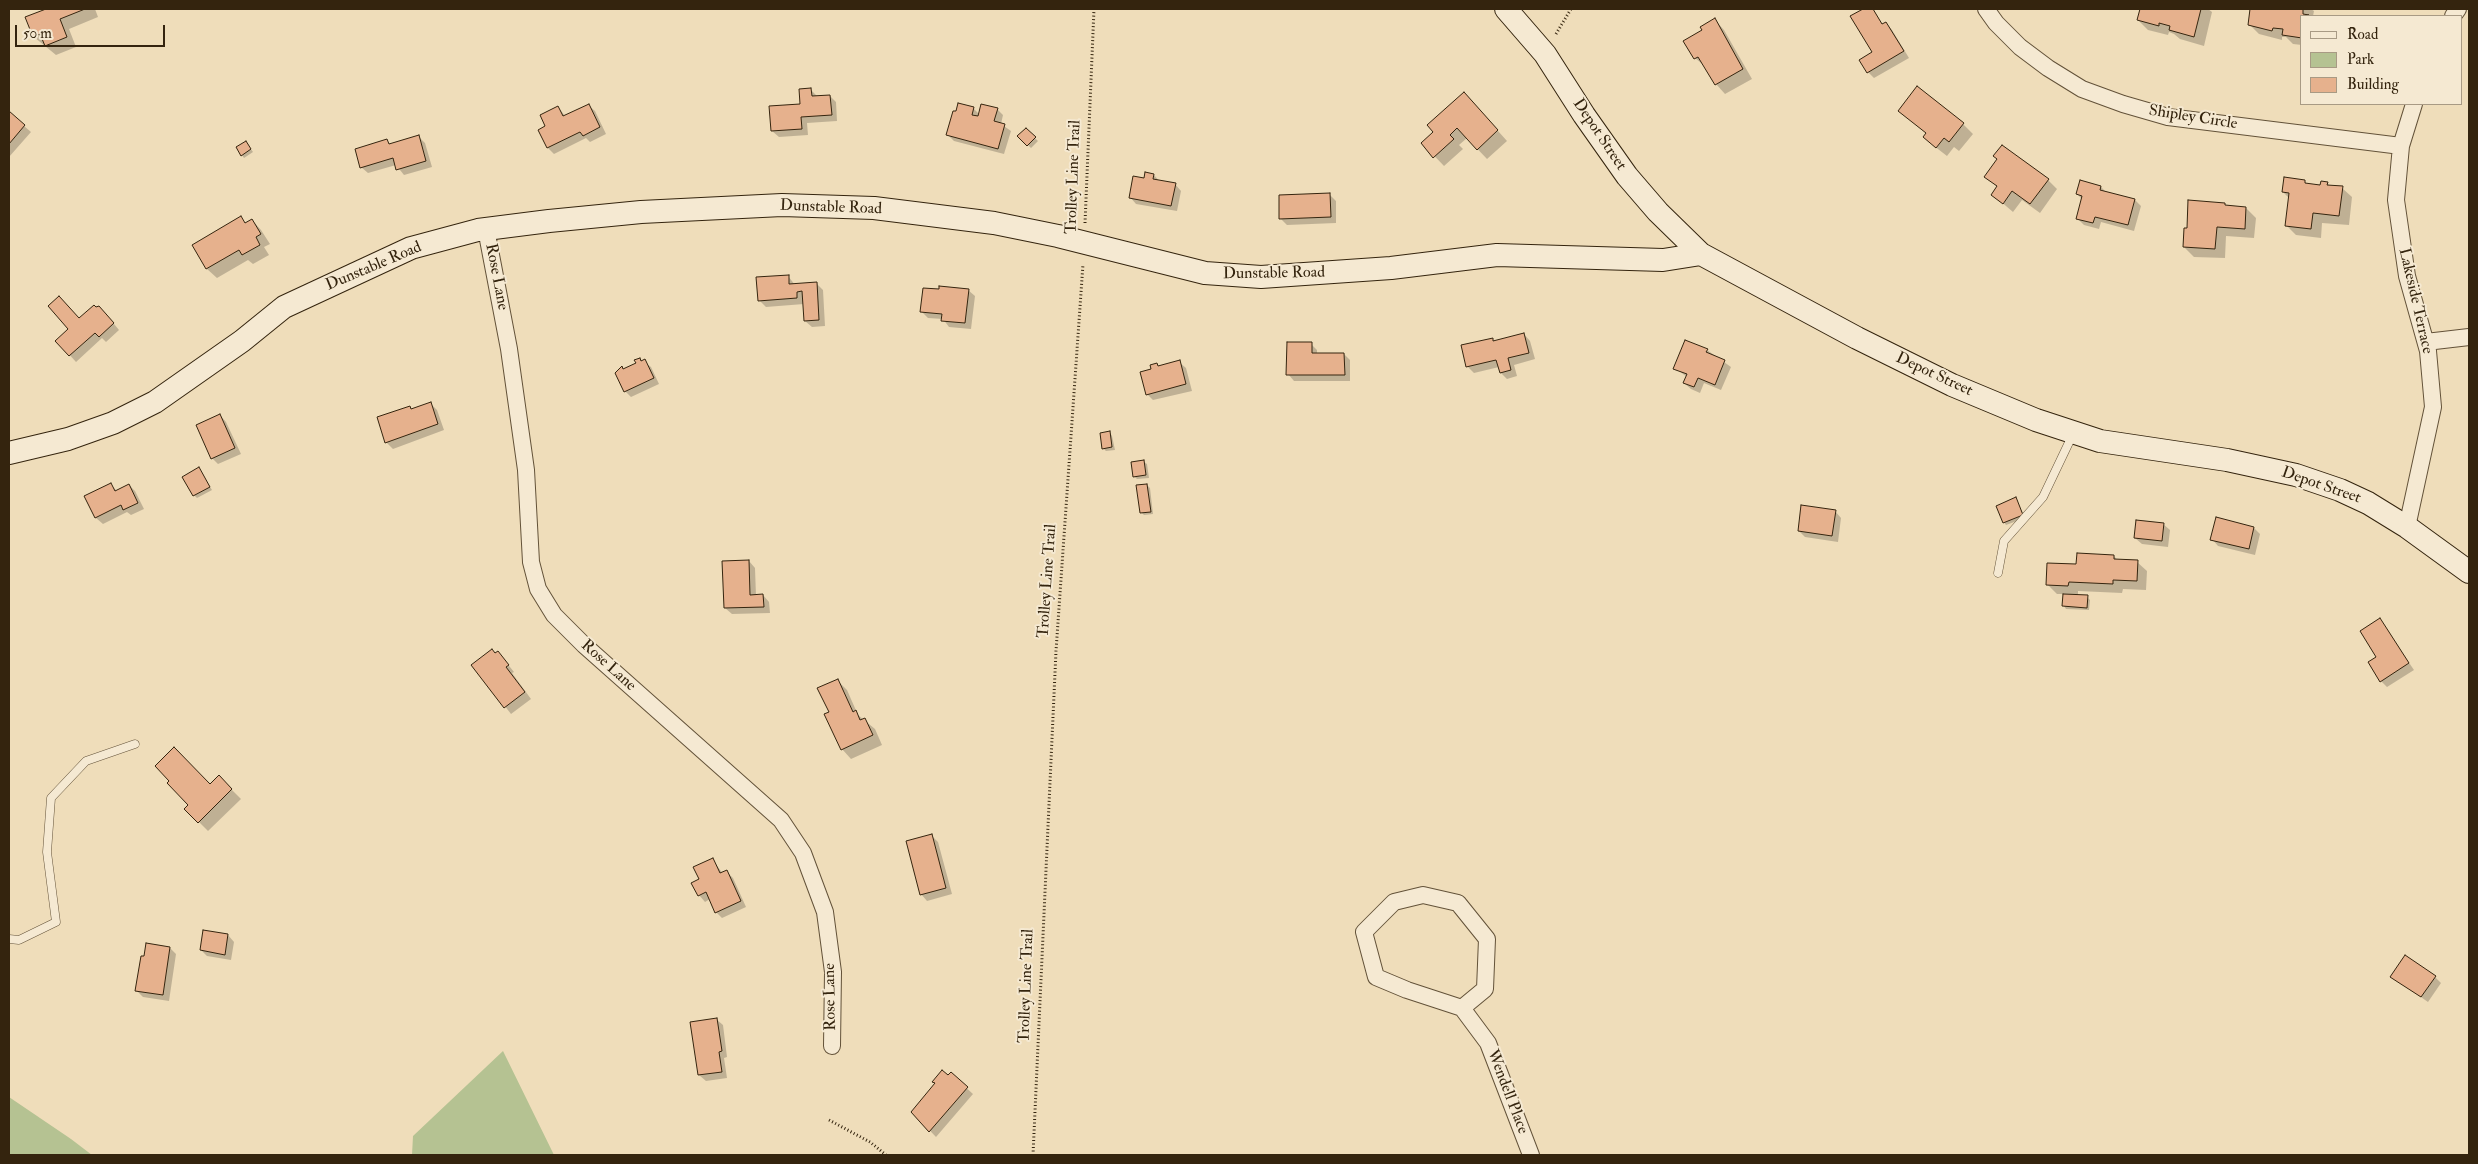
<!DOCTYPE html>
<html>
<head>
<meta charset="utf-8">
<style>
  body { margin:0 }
  #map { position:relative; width:2478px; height:1164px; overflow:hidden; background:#efddba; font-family:"IM FELL Double Pica",serif }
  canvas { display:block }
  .frame { position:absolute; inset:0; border:10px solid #34240e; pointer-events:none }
  .legend { position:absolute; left:2300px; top:15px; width:162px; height:90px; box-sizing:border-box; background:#f5e9d2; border:1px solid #a89a84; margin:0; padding:6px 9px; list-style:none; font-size:15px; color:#34240e }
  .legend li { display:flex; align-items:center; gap:10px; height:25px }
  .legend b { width:25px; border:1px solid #a89a84 }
  .scale { position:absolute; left:15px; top:25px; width:150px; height:22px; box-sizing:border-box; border:2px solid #34240e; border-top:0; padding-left:6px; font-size:15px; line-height:18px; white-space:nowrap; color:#34240e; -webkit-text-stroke:4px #f5e9d2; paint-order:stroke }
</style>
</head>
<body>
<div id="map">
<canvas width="2478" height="1164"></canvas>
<div class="frame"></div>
<ul class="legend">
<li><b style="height:6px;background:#f5e9d2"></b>Road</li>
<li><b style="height:14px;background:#b5c292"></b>Park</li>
<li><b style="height:14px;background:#e6b18d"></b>Building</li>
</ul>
<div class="scale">50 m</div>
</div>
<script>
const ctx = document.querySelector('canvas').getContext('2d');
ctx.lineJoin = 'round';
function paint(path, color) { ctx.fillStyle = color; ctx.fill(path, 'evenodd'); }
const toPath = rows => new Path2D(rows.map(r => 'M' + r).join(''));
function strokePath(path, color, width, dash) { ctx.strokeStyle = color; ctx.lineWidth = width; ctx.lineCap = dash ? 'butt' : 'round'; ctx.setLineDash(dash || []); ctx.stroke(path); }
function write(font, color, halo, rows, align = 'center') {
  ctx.font = font + ' "IM FELL Double Pica",serif'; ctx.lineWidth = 4; ctx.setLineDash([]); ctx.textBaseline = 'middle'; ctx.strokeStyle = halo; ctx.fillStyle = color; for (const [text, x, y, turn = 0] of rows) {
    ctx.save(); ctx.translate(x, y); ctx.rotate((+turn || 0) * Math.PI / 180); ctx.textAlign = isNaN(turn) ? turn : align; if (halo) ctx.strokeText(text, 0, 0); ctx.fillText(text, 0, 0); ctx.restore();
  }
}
paint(toPath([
  [503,1051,554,1155,412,1155,413,1136],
  [9,1097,71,1139,92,1155,9,1155]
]), '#b5c292');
paint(toPath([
  [49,9,95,9,98,17,69,29,76,47,56,55,34,37,26,18],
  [1865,9,1873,9,1883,25,1886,23,1892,30,1909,58,1874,78,1868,72,1874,53,1852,17],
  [2141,9,2208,9,2212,12,2204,46,2180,39,2174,34,2169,32,2168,35,2148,30,2138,20],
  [2251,9,2311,9,2314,11,2313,16,2302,16,2302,45,2293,44,2286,37,2282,37,2282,40,2259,34,2249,24],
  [1715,20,1724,30,1752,79,1725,94,1716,84,1706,67,1695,58,1704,31],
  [810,89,817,96,830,96,836,102,837,121,807,123,808,135,779,137,772,131,801,105],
  [1473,103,1507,141,1487,159,1467,138,1459,145,1463,149,1444,166,1422,143],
  [588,105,595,111,606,134,590,142,586,138,554,154,548,148,540,130,547,127,558,107,565,116],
  [973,108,980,115,997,109,1003,115,1001,124,1011,131,1004,154,954,141,948,135],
  [1899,111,1963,124,1973,134,1959,151,1954,147,1947,156,1934,146,1927,134],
  [9,113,31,132,9,157],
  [1026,129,1038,141,1031,148,1019,136],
  [419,137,425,143,432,167,404,175,396,165,368,173,361,167,387,141,391,145],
  [246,142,253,152,244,158,242,155],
  [1154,175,1160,182,1175,184,1181,191,1177,211,1136,204,1130,197,1145,180],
  [1986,176,2048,180,2057,189,2040,213,2022,200,2013,212,1992,194,1998,188],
  [2304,181,2308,185,2321,186,2327,183,2330,186,2342,188,2352,197,2349,225,2322,223,2321,238,2296,235,2286,225,2289,198,2283,192],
  [2101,187,2107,193,2135,200,2141,206,2134,231,2101,222,2099,229,2084,225,2077,218,2082,199,2077,194],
  [1329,194,1336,201,1336,223,1287,225,1280,218],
  [2224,204,2227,207,2246,208,2256,218,2254,238,2226,236,2225,258,2194,257,2184,247,2188,229],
  [240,218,246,224,252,220,261,230,270,244,264,247,269,255,253,264,248,260,217,278,207,269,194,246],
  [788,276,795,285,816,283,823,290,825,326,812,327,805,321,804,304,766,307,759,300],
  [968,290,975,296,971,329,949,327,943,319,928,318,921,311],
  [105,313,119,330,106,342,102,338,76,362,57,341,79,319],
  [1524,334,1530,341,1535,359,1514,365,1517,376,1507,379,1501,373,1499,367,1474,373,1468,367,1463,346,1492,339,1495,342],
  [1311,344,1317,350,1317,354,1344,354,1350,360,1350,381,1294,381,1288,374],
  [1707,350,1731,367,1721,390,1704,383,1700,393,1691,389,1684,383,1687,377,1675,368],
  [640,359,651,367,659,384,631,397,625,391,622,368,624,370,637,364],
  [1179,362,1186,368,1192,391,1153,400,1147,394,1152,370,1157,365,1159,367],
  [430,403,437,410,444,430,393,449,386,442,410,407,412,410],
  [220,415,226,422,241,454,218,464,212,458],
  [1110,433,1112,436,1115,450,1106,451,1103,448],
  [1144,462,1147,464,1149,478,1137,479,1134,476],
  [199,469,212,490,197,498,194,495],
  [110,484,117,491,129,485,135,491,144,509,131,515,127,512,103,524,96,518,86,496],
  [1147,485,1150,488,1153,514,1144,515,1141,512],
  [2016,499,2025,518,2006,525,2004,522],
  [1835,511,1841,518,1838,542,1805,537,1799,531],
  [2163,524,2170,530,2168,547,2142,544,2135,538],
  [2254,528,2260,534,2255,555,2218,546,2212,539],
  [2114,556,2118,561,2137,562,2147,571,2146,590,2123,589,2122,593,2078,591,2078,596,2087,597,2090,600,2089,610,2066,609,2064,606,2064,594,2057,594,2047,584,2077,566],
  [749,561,755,568,756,596,763,595,769,602,770,613,732,614,725,608],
  [2380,620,2414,670,2387,687,2381,681,2378,657],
  [498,652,514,672,512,673,531,699,511,714,473,665],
  [837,680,847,690,858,715,875,729,882,745,851,759,842,749,830,713],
  [219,777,241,799,208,831,186,809],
  [932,836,938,842,952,894,927,901,921,894],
  [713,860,723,874,727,872,733,878,746,907,722,918,716,912,710,899,705,902,699,895,701,880],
  [204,931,228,935,234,942,231,960,207,956,201,950],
  [170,948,176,954,169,1001,143,997,137,991],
  [2392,977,2435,977,2441,983,2428,1002],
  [716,1019,723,1025,727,1057,724,1058,727,1078,706,1081,699,1075],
  [951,1074,973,1094,936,1137,912,1112]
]), '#0003');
const building = toPath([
  [46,9,85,9,60,19,67,37,45,46,40,34,33,37,25,17,46,9],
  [1863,9,1873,9,1882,24,1886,22,1904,51,1867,73,1859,60,1872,52,1850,16,1863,9],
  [2140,9,2201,9,2194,37,2169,30,2170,26,2159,23,2159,26,2137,20,2140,9],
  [2250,9,2303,9,2303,14,2309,15,2302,16,2302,38,2282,35,2283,29,2273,28,2272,31,2248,25,2250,9],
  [1715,18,1743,69,1715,85,1698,57,1694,59,1683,41,1702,30,1700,27,1715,18],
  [1917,86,1964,123,1949,142,1944,138,1936,148,1923,137,1926,133,1898,111,1917,86],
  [811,88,812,96,830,95,832,115,801,117,802,129,771,131,769,106,800,104,799,89,811,88],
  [1464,92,1498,130,1477,150,1457,128,1450,135,1454,139,1433,158,1421,143,1433,132,1427,125,1464,92],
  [958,103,974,107,972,115,978,116,981,104,998,108,994,121,1005,124,998,149,946,135,953,111,956,111,958,103],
  [589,104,600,127,583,136,580,132,547,148,538,130,545,126,540,115,558,106,563,116,589,104],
  [9,111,25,125,9,144,9,111],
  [1026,128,1036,137,1027,146,1017,136,1026,128],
  [419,135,426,161,396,170,393,158,360,168,355,149,387,139,389,144,419,135],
  [246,141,251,149,241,156,236,147,246,141],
  [2002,145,2049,179,2030,204,2012,191,2003,204,1991,195,1997,186,1984,177,1997,159,1993,156,2002,145],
  [1145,172,1154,174,1153,179,1176,183,1171,206,1129,198,1133,176,1144,178,1145,172],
  [2284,177,2305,180,2305,183,2320,185,2321,181,2328,182,2327,185,2343,186,2339,216,2313,213,2311,229,2285,226,2289,193,2282,192,2284,177],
  [2080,180,2101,186,2100,190,2135,199,2128,225,2095,217,2093,223,2076,219,2082,196,2076,194,2080,180],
  [1330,193,1331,217,1279,219,1279,195,1330,193],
  [2188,200,2225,203,2225,205,2246,207,2245,229,2217,227,2215,249,2183,247,2184,228,2187,228,2188,200],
  [241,216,245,223,252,219,261,234,256,237,260,245,242,255,239,250,206,269,192,245,241,216],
  [789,275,789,284,817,282,819,320,804,321,802,291,797,292,797,298,758,301,756,277,789,275],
  [939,286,969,289,965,323,941,321,942,314,920,312,923,288,939,289,939,286],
  [59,296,79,318,94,305,96,307,99,306,114,323,99,337,95,333,69,356,55,341,68,329,48,306,59,296],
  [1524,333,1529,353,1508,358,1511,370,1500,373,1496,360,1466,367,1461,345,1493,338,1493,341,1524,333],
  [1685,340,1708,349,1706,352,1725,360,1715,385,1698,378,1694,387,1683,383,1687,374,1673,369,1685,340],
  [1287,342,1312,342,1312,353,1344,353,1345,375,1286,375,1287,342],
  [640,358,641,361,645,359,654,378,624,392,615,373,622,366,623,369,636,363,634,360,640,358],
  [1180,360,1186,384,1146,395,1140,372,1151,369,1150,365,1157,363,1158,366,1180,360],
  [431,402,438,424,385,443,377,417,410,406,411,409,431,402],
  [220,414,235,448,211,459,196,425,220,414],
  [1110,431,1112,447,1102,449,1100,433,1110,431],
  [1144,460,1146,475,1133,477,1131,462,1144,460],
  [199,467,210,487,193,496,182,477,199,467],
  [111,483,115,491,129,484,138,503,123,510,121,505,95,518,84,496,111,483],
  [1147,484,1151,512,1140,513,1136,485,1147,484],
  [2016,497,2023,515,2003,523,1996,506,2016,497],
  [1801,505,1836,510,1832,536,1798,531,1801,505],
  [2216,517,2254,527,2249,549,2210,540,2216,517],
  [2136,520,2164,523,2162,541,2134,538,2136,520],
  [2077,553,2114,555,2114,559,2138,560,2137,581,2113,580,2113,584,2069,582,2068,586,2046,585,2047,563,2076,564,2077,553],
  [749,560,750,595,763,594,764,607,724,608,722,561,749,560],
  [2063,594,2088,595,2087,608,2062,606,2063,594],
  [2380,618,2409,663,2380,682,2368,662,2376,657,2360,631,2380,618],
  [492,649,495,653,498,651,509,665,506,667,525,692,504,708,471,665,492,649],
  [838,679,853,712,856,710,860,720,865,718,873,735,841,750,824,714,829,712,817,688,838,679],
  [174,747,210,784,219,775,232,789,198,823,184,809,188,805,167,783,169,781,155,766,174,747],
  [932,834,946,888,920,895,906,841,932,834],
  [713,858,720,873,727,870,741,901,715,913,706,892,698,896,691,883,699,879,693,867,713,858],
  [203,930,228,934,225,955,200,950,203,930],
  [146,943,170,947,163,995,135,991,141,956,144,956,146,943],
  [2405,955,2436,976,2421,997,2390,977,2405,955],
  [717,1018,722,1051,719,1052,722,1072,698,1075,690,1022,717,1018],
  [942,1070,948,1075,951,1072,968,1087,929,1132,911,1112,935,1083,932,1082,942,1070]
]);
paint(building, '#e6b18d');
strokePath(building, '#34240e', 1);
const lane = toPath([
  [1998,573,2004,541,2043,497,2073,434],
  [9,939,19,940,56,922,47,852,51,798,86,761,135,744]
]);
const street = toPath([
  [1986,9,1996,23,2020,47,2048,68,2082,89,2123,104,2168,117,2401,146],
  [2453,16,2458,9],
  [486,229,509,349,526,470,531,562,538,589,554,615,584,645,781,820,803,853,825,912,833,972,832,1046],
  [2426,342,2469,337],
  [2407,527,2433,407,2428,351,2407,276,2396,200,2401,146,2414,104],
  [1462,1008,1485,989,1487,939,1458,903,1423,895,1394,902,1364,932,1376,977,1407,990,1462,1008,1488,1043,1531,1155]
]);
const secondary = toPath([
  [1506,9,1545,54,1584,115,1627,176,1658,212,1701,254,1857,338,1952,385,2036,420,2100,441,2227,460,2296,475,2340,490,2368,503,2407,527,2469,572],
  [9,453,68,439,113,423,155,402,242,341,284,307,411,248,478,230,549,221,641,212,782,205,874,208,994,223,1058,236,1205,273,1261,277,1391,268,1497,255,1663,260,1701,254]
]);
strokePath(lane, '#635239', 9);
strokePath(street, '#635239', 18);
strokePath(secondary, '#34240e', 24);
strokePath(toPath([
  [1556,34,1571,9],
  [1085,223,1094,9],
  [829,1120,870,1142,886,1155],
  [1033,1155,1056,651,1083,264]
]), '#34240e', 3, [1, 2.5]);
strokePath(lane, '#f5e9d2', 8);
strokePath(street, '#f5e9d2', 16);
strokePath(secondary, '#f5e9d2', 22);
write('16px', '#34240e', '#f5e9d2', [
  ["Shipley Circle",2193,118,9],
  ["Depot Street",1599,135,56],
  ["Trolley Line Trail",1074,177,-88],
  ["Dunstable Road",831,208,2],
  ["Dunstable Road",374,267,-23],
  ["Dunstable Road",1274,274,-1],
  ["Rose Lane",496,277,79],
  ["Lakeside Terrace",2415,301,77],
  ["Depot Street",1934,375,25],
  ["Depot Street",2321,486,19],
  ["Trolley Line Trail",1048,581,-86],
  ["Rose Lane",608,666,42],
  ["Trolley Line Trail",1027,986,-88],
  ["Rose Lane",831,997,-91],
  ["Wendell Place",1507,1092,69]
]);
</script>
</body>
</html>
